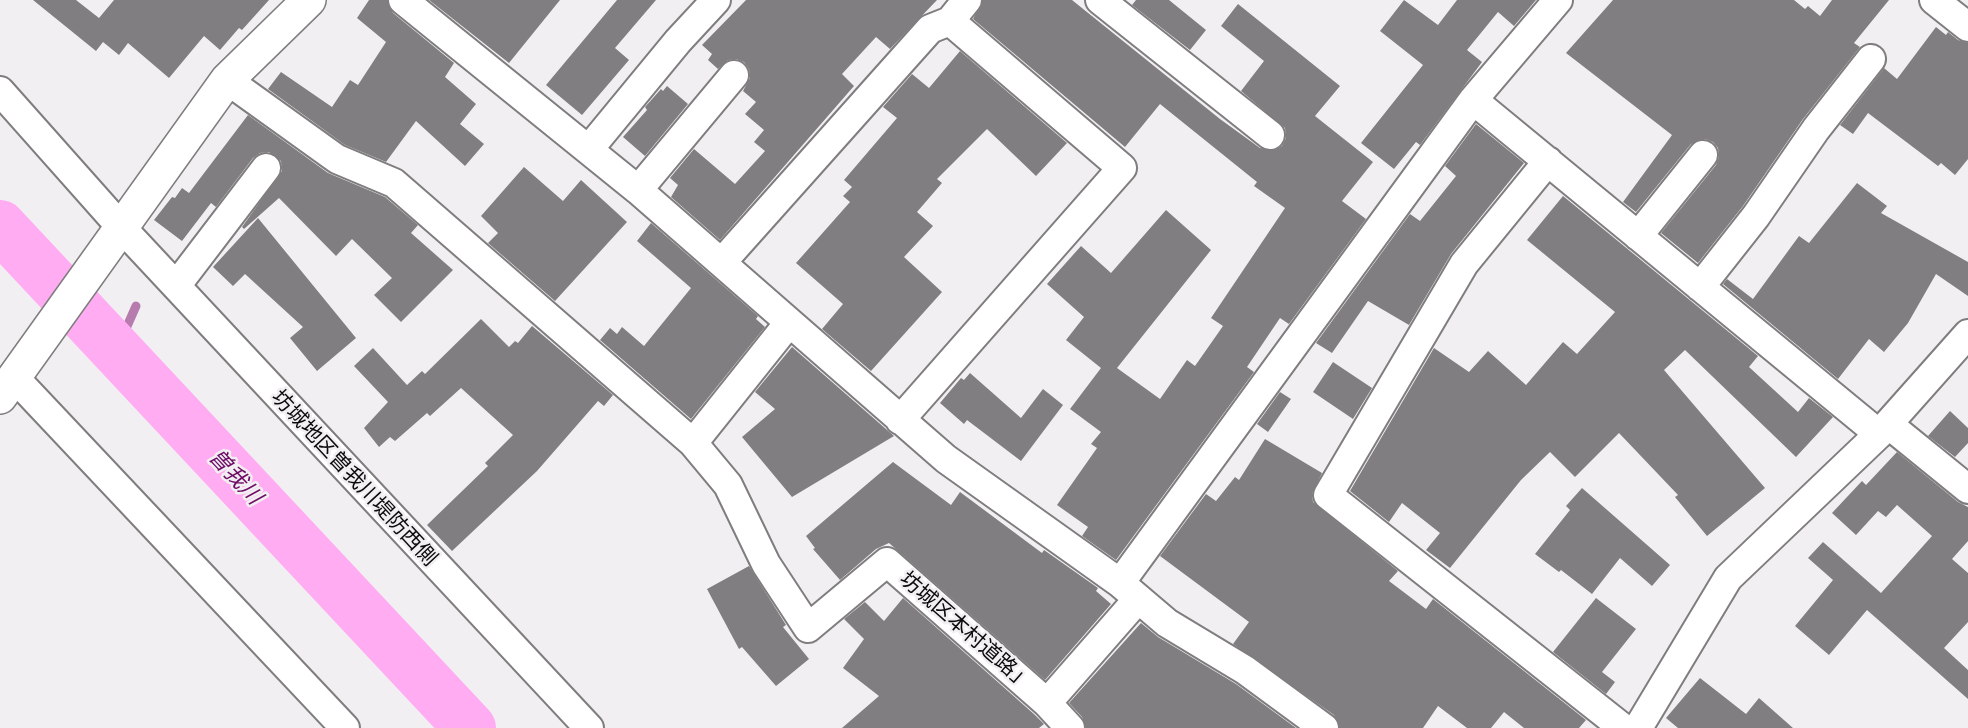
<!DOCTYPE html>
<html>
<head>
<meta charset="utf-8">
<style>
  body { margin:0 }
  canvas { display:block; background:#f2eff2 }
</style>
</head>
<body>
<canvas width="1968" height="728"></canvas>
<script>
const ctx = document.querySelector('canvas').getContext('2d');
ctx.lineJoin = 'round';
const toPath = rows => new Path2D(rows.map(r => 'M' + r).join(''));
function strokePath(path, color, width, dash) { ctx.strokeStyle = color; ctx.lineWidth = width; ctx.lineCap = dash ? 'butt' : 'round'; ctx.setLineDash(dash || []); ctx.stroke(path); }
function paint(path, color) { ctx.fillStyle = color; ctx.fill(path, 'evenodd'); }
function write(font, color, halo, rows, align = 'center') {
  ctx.font = font + ' Inter,"Noto Sans JP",sans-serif'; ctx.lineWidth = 5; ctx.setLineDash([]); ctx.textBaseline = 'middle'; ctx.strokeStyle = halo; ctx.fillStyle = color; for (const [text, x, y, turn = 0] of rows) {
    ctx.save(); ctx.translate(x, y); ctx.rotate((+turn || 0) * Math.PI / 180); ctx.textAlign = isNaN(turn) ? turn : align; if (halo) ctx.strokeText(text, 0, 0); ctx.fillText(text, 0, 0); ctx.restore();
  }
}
strokePath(toPath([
  [117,349,136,306]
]), '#b67cad', 9);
strokePath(toPath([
  [0,226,470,728]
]), '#ffacf2', 52);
paint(toPath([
  [33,0,76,0,99,18,114,0,269,0,242,30,239,28,220,50,204,36,169,78,128,43,119,55,103,42,96,51],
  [369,0,387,0,393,13,454,63,445,77,476,104,460,124,484,144,465,166,416,121,386,162,345,145,268,89,281,72,332,107,350,80,358,85,386,42,357,18],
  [429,0,560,0,509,63],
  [617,0,656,0,615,48,629,60,582,115,546,85],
  [746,0,937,0,890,49,876,37,842,74,854,86,720,240,671,197,678,185,670,178,694,149,735,184,765,151,754,142,764,130,745,114,756,102,743,91,750,78,749,69,744,62,736,59,728,60,718,69,708,60,712,54,702,45],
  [983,0,1072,0,1220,119,1260,148,1275,150,1282,146,1286,138,1285,128,1241,91,1264,61,1221,26,1238,4,1340,86,1315,116,1373,162,1342,201,1366,219,1289,324,1280,318,1247,367,1254,372,1116,560,1082,536,1088,527,1057,505,1097,448,1091,444,1101,432,1070,409,1101,368,1066,340,1084,317,1047,284,1081,246,1111,273,1166,210,1211,250,1117,368,1160,399,1187,360,1195,366,1223,326,1211,318,1285,208,1254,186,1257,182,1160,104,1125,147,973,19],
  [1136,0,1169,0,1206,30,1190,50,1132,5],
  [1404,0,1438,25,1457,0,1536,0,1514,26,1498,12,1467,50,1482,62,1420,145,1416,142,1394,169,1361,143,1423,65,1380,31],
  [1613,0,1794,0,1805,9,1808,6,1820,16,1832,0,1889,0,1854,43,1860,47,1803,119,1743,206,1698,263,1661,233,1716,165,1719,157,1718,148,1713,142,1705,139,1691,144,1636,212,1623,202,1672,135,1566,53],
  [1936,27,1946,35,1948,32,1958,40,1968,43,1968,159,1955,175,1941,163,1938,166,1868,113,1853,134,1840,125,1884,68,1897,79],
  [960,51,1067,143,1036,176,987,129,937,179,942,183,917,212,933,226,904,257,942,292,871,371,822,329,843,304,796,263,850,202,843,196,852,187,844,180,897,118,883,107,912,74,929,88],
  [667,86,688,104,645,156,623,137,647,110,645,107,661,89,663,91],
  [248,115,328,173,385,197,418,225,411,233,453,270,401,322,374,295,392,278,352,239,336,256,279,198,244,229,242,227,282,171,281,161,269,152,260,153,253,158,216,207,211,203,182,241,154,220,172,197,175,198,182,188,189,193],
  [1476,124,1524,163,1451,254,1409,325,1368,301,1332,353,1316,343,1410,214,1420,221,1456,176,1445,166],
  [524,167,563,201,581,180,627,222,555,301,488,243,498,233,481,216],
  [1857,183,1887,206,1881,213,1968,262,1968,296,1936,274,1908,323,1884,352,1869,339,1838,379,1723,284,1727,279,1753,299,1799,236,1809,243],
  [1563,196,1758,356,1749,367,1798,412,1809,398,1833,417,1796,457,1685,350,1664,370,1765,488,1707,536,1675,497,1678,495,1619,433,1575,477,1550,452,1521,480,1450,568,1426,550,1440,533,1402,503,1389,522,1350,491,1434,348,1469,372,1488,351,1526,385,1563,342,1577,354,1615,312,1527,240],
  [258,218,356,338,317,371,290,338,303,327,245,274,233,286,213,267],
  [651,223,758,316,756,319,765,327,691,419,600,340,610,328,617,334,622,327,644,346,691,288,637,241],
  [481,319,509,347,515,341,518,343,532,326,613,395,604,406,598,401,537,471,452,551,427,525,488,466,485,463,513,435,461,388,430,416,427,413,395,441,390,437,379,447,364,428,388,402,354,366,373,348,407,385,422,371,425,374],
  [792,347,894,436,792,497,742,437,775,409,755,392],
  [1333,362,1372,388,1353,419,1313,392],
  [970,373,1021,418,1043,389,1063,405,1021,461,967,420,964,424,940,403,961,378,964,380],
  [1280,392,1291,399,1268,432,1257,424],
  [1950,411,1968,428,1968,443,1955,457,1928,436],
  [1265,439,1322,473,1312,494,1313,502,1398,571,1389,581,1426,609,1433,599,1586,720,1579,728,1524,728,1504,712,1491,728,1467,728,1438,706,1423,728,1340,728,1334,715,1233,644,1249,622,1160,556,1206,494,1216,501,1235,477,1239,480],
  [1897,452,1958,502,1968,507,1968,541,1952,559,1968,573,1968,622,1944,648,1968,670,1968,699,1867,610,1829,655,1795,626,1833,580,1808,558,1823,542,1881,593,1932,536,1897,505,1886,517,1878,511,1856,535,1832,513,1862,481,1866,485],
  [893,462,951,505,960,492,1042,553,1044,550,1098,588,1096,591,1111,604,1045,680,889,543,876,549,840,580,813,549,815,548,806,536],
  [1582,488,1670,565,1652,586,1620,558,1592,594,1561,570,1559,572,1535,554,1570,510,1566,506],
  [749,566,786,625,783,627,809,659,776,686,742,647,739,649,707,589],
  [903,598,1035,715,1044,724,1039,728,842,728,879,696,843,668,864,639,844,619,865,602,884,621],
  [1596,598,1636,629,1602,672,1615,682,1606,694,1553,652],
  [1141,623,1158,637,1236,684,1296,728,1086,728,1082,717,1069,703],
  [1700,678,1746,714,1759,698,1793,728,1678,728,1666,718]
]), '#817e81');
const street = toPath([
  [403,0,638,190,946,459,1120,583,1167,623,1245,670,1324,728],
  [1100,0,1270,135],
  [1934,0,1968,27],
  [227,80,337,159,394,183,693,443,788,324],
  [0,91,120,226,589,728],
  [1473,100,1879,434],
  [589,149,678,41,716,0],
  [1548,161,1464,264,1328,495,1623,728],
  [638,190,734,75],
  [1638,236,1703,155],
  [722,262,930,29,950,21,967,0],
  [176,286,266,168],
  [1700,287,1756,216,1816,129,1871,59],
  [13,376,345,728],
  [900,420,1122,168,950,21],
  [1888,424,1968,489],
  [693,443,728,485,766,564,808,628,887,562,1047,703,1138,599],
  [1120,583,1473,100,1558,0],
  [1047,703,1070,728],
  [1638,728,1728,578,1879,434,1968,334]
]);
const secondary = toPath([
  [0,397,227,80,309,0]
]);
strokePath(street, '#807d7f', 32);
strokePath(secondary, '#807d7f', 36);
strokePath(street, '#fff', 28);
strokePath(secondary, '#fff', 33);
write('21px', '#0c0b0c', '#f2eff2', [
  ["坊城地区曽我川堤防西側",354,478,47],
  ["坊城区本村道路」",966,631,41]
]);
write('italic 22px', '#6d0b65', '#f2eff2', [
  ["曽我川",235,477,47]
]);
</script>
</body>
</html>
